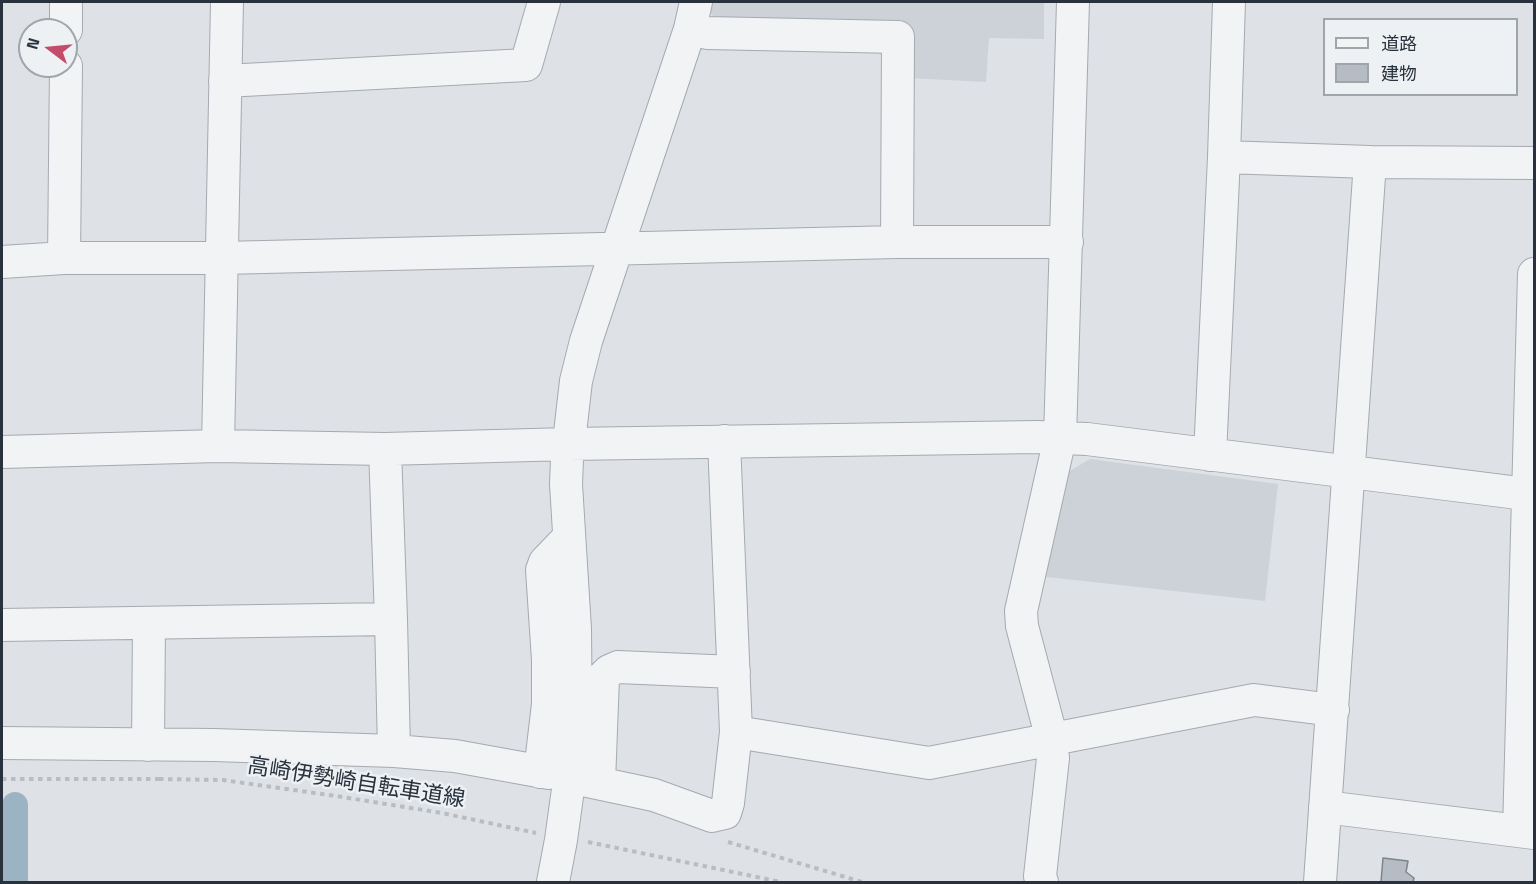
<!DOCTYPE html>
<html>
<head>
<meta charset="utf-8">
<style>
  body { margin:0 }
  #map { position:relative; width:1536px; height:884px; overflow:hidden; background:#dee2e7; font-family:"Titillium Web","Noto Sans JP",sans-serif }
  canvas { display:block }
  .frame { position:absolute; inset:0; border:3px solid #29323c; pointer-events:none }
  .legend { position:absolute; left:1323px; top:18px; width:195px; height:78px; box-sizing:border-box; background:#edf1f4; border:2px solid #9fa5aa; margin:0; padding:8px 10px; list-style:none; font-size:18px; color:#29323c }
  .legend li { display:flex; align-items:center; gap:12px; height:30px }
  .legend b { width:30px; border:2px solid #9fa5aa }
  .north { position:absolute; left:18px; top:18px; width:60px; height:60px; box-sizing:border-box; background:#edf1f4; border:2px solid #9fa5aa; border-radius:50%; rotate:286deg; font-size:16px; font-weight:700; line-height:24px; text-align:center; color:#29323c }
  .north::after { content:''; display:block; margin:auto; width:21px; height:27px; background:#c34c6a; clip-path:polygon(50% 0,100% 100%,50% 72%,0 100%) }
</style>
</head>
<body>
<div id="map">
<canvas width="1536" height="884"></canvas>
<div class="frame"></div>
<ul class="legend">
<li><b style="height:8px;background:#f1f3f5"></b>道路</li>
<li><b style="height:16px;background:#b6bcc3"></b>建物</li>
</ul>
<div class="north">N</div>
</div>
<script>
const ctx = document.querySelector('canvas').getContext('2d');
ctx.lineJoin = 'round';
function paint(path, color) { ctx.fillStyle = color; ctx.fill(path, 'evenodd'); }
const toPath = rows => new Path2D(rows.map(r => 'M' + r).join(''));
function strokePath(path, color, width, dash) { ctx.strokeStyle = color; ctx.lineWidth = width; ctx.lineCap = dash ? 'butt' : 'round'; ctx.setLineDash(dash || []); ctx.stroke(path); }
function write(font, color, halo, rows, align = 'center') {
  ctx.font = font + ' "Titillium Web","Noto Sans JP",sans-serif'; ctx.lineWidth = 5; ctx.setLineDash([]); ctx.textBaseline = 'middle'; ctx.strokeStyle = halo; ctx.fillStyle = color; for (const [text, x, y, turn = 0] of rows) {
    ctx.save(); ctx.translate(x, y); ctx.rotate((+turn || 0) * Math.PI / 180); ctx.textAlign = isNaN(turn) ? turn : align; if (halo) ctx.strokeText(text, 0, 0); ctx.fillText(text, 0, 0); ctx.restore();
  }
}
paint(toPath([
  [713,2,1044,2,1044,39,989,38,986,82,908,78,909,28,718,22,710,12],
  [1090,459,1278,484,1265,601,1038,576,1063,475]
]), '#ccd2d8');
strokePath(toPath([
  [15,882,15,805]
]), '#9cb3c4', 26);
const building = toPath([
  [1383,858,1408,861,1406,872,1414,878,1413,882,1381,882,1383,858]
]);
paint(building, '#b6bcc3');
strokePath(building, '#7f8488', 1.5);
const minor = toPath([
  [690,29,707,33,898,37,897,242],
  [66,30,66,2],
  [225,81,526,65,544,2],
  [1224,157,1370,162,1534,163],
  [64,258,66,66],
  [2,262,64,258,222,258,897,242,1067,242],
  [218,446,227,2],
  [2,452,218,446,385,449,569,444,1037,437,1087,439,1534,495],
  [1210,455,1224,157,1229,2],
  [391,619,394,751],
  [2,625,391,619,385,449],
  [736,732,929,763,1254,700,1333,710],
  [2,743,214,745,394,751,455,756,549,773],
  [148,745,149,623],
  [540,772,548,704,548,660,542,570,545,562,569,537],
  [588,781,654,795,712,816,725,813,728,803,736,732,724,441],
  [599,783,603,677,609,671,618,667,734,672],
  [1325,807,1534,833],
  [1519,831,1534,274],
  [553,882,561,840,576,731,575,629,566,484,567,459,576,381,586,341,690,29,696,2],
  [1042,882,1040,876,1053,758,1049,728,1022,626,1021,611,1060,438,1073,2],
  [1320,882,1370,162]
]);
strokePath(minor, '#a4aab0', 34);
strokePath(toPath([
  [2,779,159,779],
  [159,779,223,780,336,796,442,813,536,833],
  [588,842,781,882],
  [728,842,862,882]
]), '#b9bdc1', 4, [4.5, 4.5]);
strokePath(minor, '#f1f3f5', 32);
write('22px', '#29323c', '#edf1f4', [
  ["高崎伊勢崎自転車道線",356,784,9]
]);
</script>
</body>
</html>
